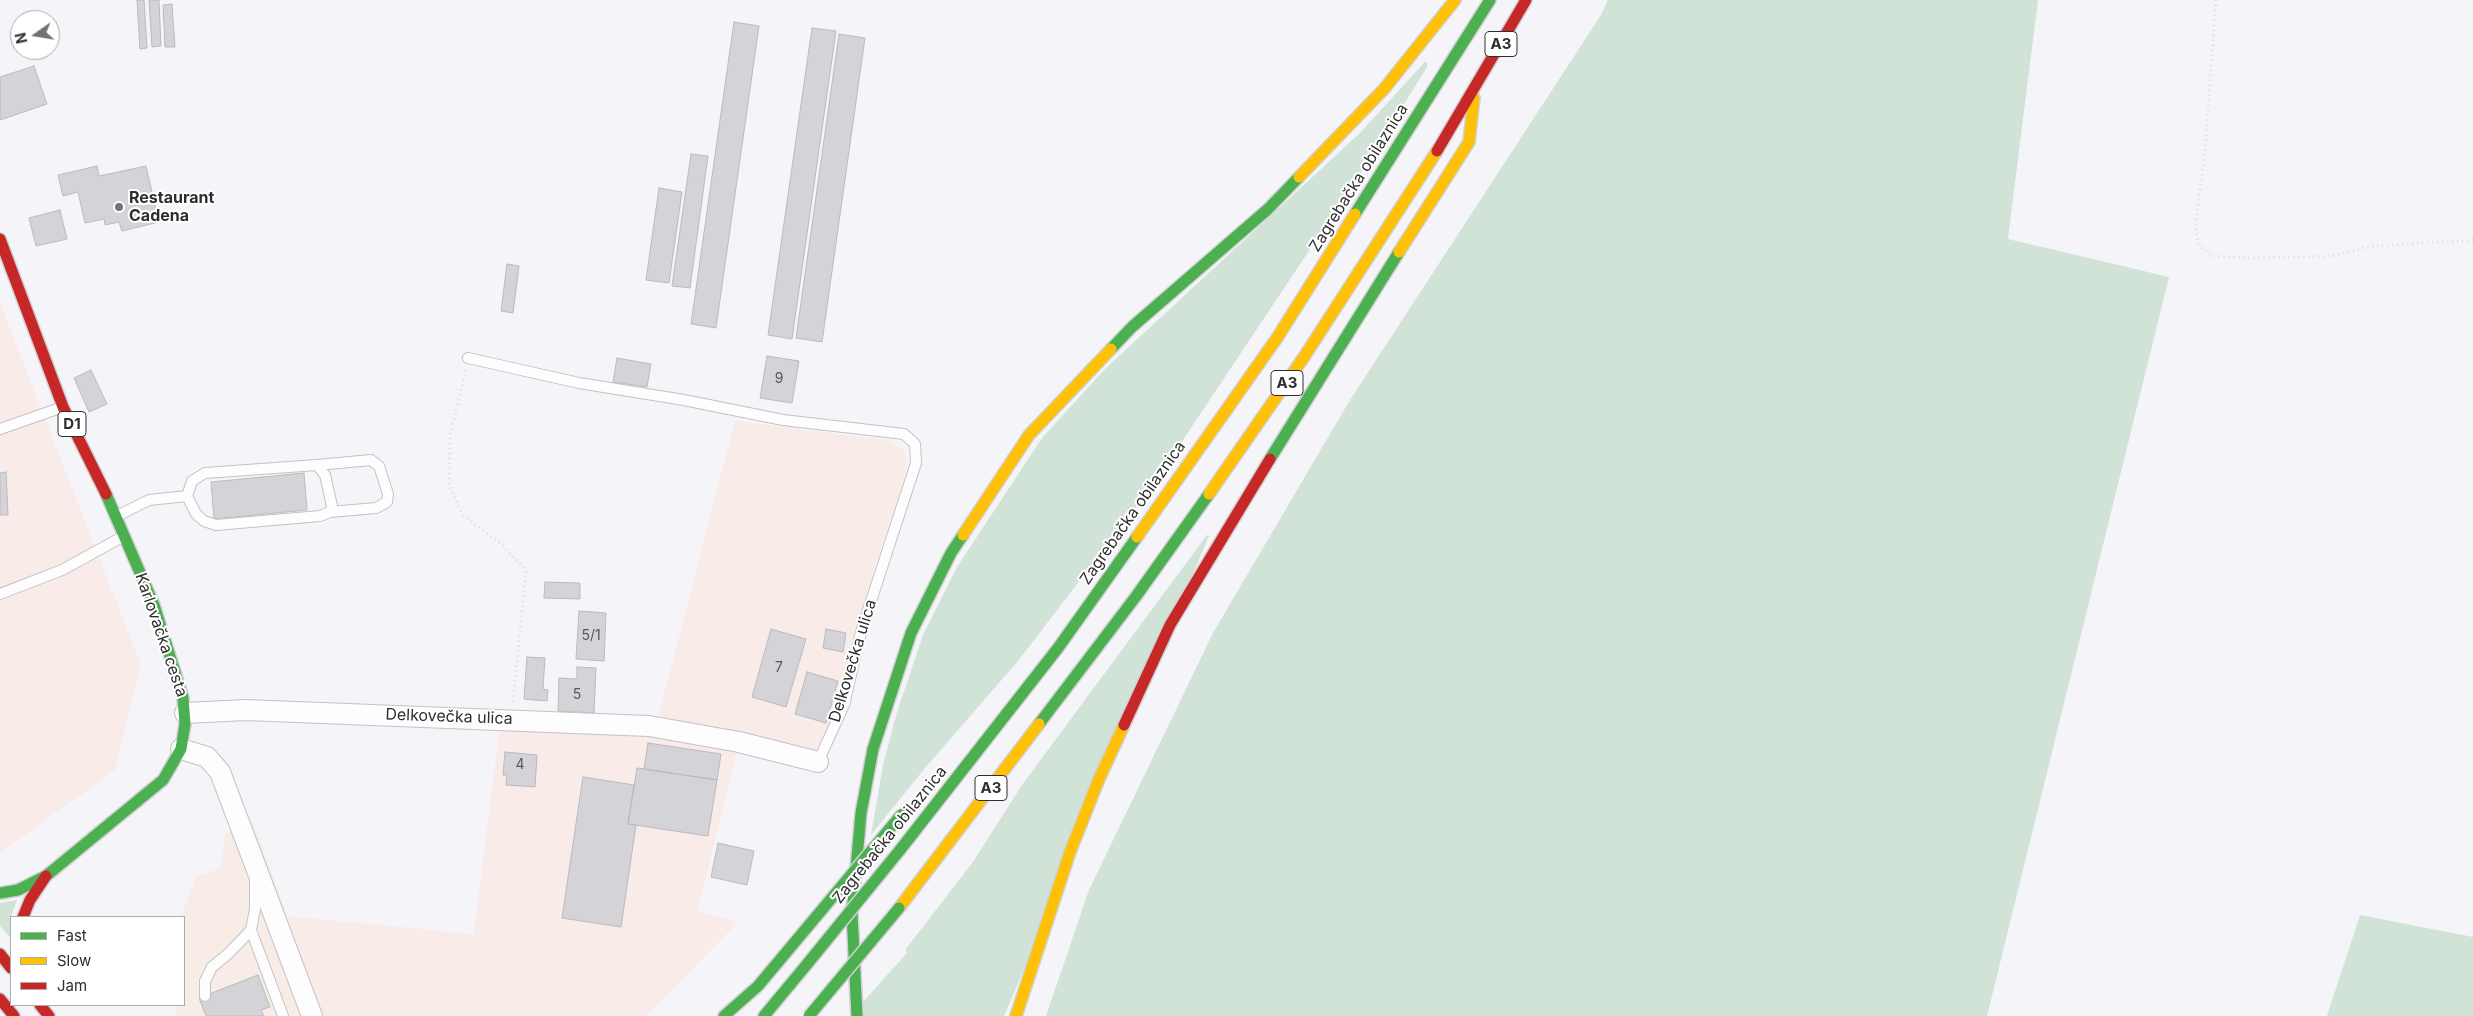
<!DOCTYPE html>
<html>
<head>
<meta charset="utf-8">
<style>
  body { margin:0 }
  #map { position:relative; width:2473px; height:1016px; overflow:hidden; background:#f4f4f9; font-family:Inter,sans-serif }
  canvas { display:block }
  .legend { position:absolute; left:10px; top:916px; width:175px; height:90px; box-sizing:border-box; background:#fff; border:1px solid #ababac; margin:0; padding:6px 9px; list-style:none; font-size:15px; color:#2e2e30 }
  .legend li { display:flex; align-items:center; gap:10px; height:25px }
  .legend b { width:25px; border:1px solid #ababac }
  .north { position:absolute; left:10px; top:10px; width:50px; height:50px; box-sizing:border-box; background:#fff; border:1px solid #ababac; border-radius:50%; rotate:257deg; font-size:14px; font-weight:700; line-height:20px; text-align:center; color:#2e2e30 }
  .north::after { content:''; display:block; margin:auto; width:18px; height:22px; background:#737376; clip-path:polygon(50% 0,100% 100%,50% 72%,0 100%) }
</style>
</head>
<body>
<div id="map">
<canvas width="2473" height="1016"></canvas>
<ul class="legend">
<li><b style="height:6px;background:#4caf50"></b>Fast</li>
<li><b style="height:6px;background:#ffc107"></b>Slow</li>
<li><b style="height:6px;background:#c62828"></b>Jam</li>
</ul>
<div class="north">N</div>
</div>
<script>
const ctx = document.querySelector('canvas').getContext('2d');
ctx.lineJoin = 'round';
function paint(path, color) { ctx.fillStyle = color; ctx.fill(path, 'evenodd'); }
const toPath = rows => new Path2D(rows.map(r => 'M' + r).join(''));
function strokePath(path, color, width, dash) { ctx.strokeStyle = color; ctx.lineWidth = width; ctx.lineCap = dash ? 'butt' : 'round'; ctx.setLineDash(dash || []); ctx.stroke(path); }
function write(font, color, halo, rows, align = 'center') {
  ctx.font = font + ' Inter,sans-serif'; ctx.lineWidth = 4; ctx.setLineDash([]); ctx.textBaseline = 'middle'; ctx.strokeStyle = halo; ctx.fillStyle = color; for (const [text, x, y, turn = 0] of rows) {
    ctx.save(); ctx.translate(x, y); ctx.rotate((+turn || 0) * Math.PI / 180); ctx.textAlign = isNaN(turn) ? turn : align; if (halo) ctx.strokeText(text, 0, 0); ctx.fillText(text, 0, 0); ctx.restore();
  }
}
paint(toPath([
  [253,822,324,1016,176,1016,176,1005,184,1005,184,917,181,917,196,877,221,867,226,834]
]), '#f8ece7');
paint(toPath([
  [0,303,141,665,115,770,0,853],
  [735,421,887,440,902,448,908,461,900,493,876,562,833,721,819,751,658,718],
  [500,727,643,735,702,741,738,750,697,911,738,922,646,1016,324,1016,287,916,474,934]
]), '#f9ebe8');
paint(toPath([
  [1608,0,2038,0,2008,239,2169,277,1987,1016,1046,1016,1089,890,1213,633,1350,400,1601,15],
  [1425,62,1427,62,1427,67,1374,153,1153,485,1018,661,925,768,871,835,883,765,897,712,923,635,957,567,1042,438,1106,368,1359,134],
  [1207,535,1209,536,1004,1016,864,1016,863,1002,907,953,905,950,973,862,1022,785],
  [17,900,11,917,10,937,0,926,0,903],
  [2360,915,2473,937,2473,1016,2327,1016]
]), '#d1e2d6');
const building = toPath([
  [137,0,144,0,147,48,140,49,137,0],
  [149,0,159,0,161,46,152,47,149,0],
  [172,4,175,47,165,47,163,5,172,4],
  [734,22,759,26,716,328,691,324,734,22],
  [812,28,836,31,792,339,768,335,812,28],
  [839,34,865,38,822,342,796,338,839,34],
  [34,66,47,104,0,120,0,77,34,66],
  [691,154,708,156,690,288,672,286,691,154],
  [97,166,99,176,146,166,159,222,122,231,119,222,105,225,104,219,85,223,78,192,63,196,58,175,97,166],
  [659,188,682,192,669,283,646,280,659,188],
  [60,210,67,239,36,246,29,218,60,210],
  [507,264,519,266,513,313,501,311,507,264],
  [767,356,799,361,792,403,760,398,767,356],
  [617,358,651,364,647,387,613,382,617,358],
  [91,370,107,404,89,412,74,378,91,370],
  [6,472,8,515,0,515,0,473,6,472],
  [304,473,307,510,214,519,211,482,304,473],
  [545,582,580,583,580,599,544,598,545,582],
  [579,611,606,613,604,661,576,659,579,611],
  [771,629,806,639,786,707,752,697,771,629],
  [826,629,846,633,843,652,823,648,826,629],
  [527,657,545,658,543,689,548,690,547,701,524,699,527,657],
  [577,667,596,668,594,713,558,711,559,678,577,679,577,667],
  [807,672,838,681,826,723,795,714,807,672],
  [648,743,721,754,717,780,644,769,648,743],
  [505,752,537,755,535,787,506,785,507,775,503,775,505,752],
  [637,768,717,780,708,836,628,824,637,768],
  [583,777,634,785,628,824,636,825,621,927,562,918,583,777],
  [718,843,754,851,747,885,711,877,718,843],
  [258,975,270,1007,261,1010,264,1016,206,1016,199,998,258,975]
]);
paint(building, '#d4d3d7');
strokePath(building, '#bbbabe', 1);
const lane = toPath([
  [468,358,579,383,684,400,783,420,904,434,915,444,916,463,861,632,844,705,818,762],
  [0,429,63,407],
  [317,465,325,475,332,506,330,512,320,516,216,525,204,521,196,514,187,496,192,481,205,473,317,465],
  [317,465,371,460,379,466,388,494,387,502,376,508,330,512],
  [117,516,149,500,187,496],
  [0,594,62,570,124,536],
  [251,930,283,1016],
  [205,996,205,981,212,967,228,954,251,930,255,909,255,881]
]);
const street = toPath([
  [185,713,246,710,649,726,739,742,818,762],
  [181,749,207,757,220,772,312,1016]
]);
const fast = toPath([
  [1355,214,1490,0],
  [1111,349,1132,327,1268,209,1299,177],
  [1270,459,1399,252],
  [106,494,154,605,183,698,185,724,181,749],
  [1039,724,1137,595,1209,494],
  [900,850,1058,648,1137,537],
  [0,893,18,890,46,876,163,780,181,749],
  [724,1016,758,986,810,924],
  [764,1016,808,963],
  [857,1016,852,913,861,813,873,749,911,633,951,553,963,535]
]);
const slow = toPath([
  [1299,177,1384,89,1455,0],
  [1399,252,1469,142,1474,98],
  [1209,494,1304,357,1437,151],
  [963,535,1029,435,1111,349],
  [1137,537,1277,338,1355,214],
  [899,908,1039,724],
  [1016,1016,1070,852,1099,779,1124,725]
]);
const jam = toPath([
  [1437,151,1526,0],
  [0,239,63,407,106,494],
  [1124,725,1170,625,1270,459],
  [23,917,30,900,46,876],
  [0,954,11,968],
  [0,999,14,1016],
  [40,1005,49,1016]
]);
strokePath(lane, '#c3c2c6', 12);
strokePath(street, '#c3c2c6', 22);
strokePath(fast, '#d1d1d3', 14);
strokePath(slow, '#d1d1d3', 14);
strokePath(jam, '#d1d1d3', 14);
strokePath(toPath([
  [2216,0,2205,150,2195,226,2199,245,2212,256,2252,258,2331,256,2374,246,2473,240],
  [466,370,450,435,449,485,462,514,501,544,526,570,513,702]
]), '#dcdcdd', 3, [1, 4]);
strokePath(lane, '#fdfdfe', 10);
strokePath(street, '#fdfdfe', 20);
strokePath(fast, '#4caf50', 11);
strokePath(slow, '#ffc107', 11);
strokePath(jam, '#c62828', 11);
const fastBridge = toPath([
  [810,924,902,814],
  [808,963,900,850],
  [809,1016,899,908]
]);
strokePath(fastBridge, '#d1d1d3', 14, []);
strokePath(fastBridge, '#4caf50', 11);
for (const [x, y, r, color] of [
  [119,207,5,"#737376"]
]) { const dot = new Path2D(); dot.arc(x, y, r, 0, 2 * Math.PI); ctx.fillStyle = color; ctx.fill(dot); strokePath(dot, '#fff', 2); }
write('14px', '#58575a', null, [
  ["9",779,379],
  ["5/1",591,636],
  ["7",779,668],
  ["5",577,695],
  ["4",520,765]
]);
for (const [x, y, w] of [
  [1501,44,32],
  [1287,383,32],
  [72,424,28],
  [991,788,32]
]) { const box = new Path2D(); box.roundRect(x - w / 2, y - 12.5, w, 25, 4); ctx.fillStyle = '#fff'; ctx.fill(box); strokePath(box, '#2e2e30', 1); }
write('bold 15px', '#2e2e30', null, [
  ["A3",1501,44],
  ["A3",1287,383],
  ["D1",72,424],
  ["A3",991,788]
]);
write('16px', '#2e2e30', '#fff', [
  ["Zagrebačka obilaznica",1359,178,-58],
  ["Zagrebačka obilaznica",1133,513,-55],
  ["Karlovačka cesta",161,635,71],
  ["Delkovečka ulica",853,661,-73],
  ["Delkovečka ulica",449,717,2],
  ["Zagrebačka obilaznica",890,835,-51]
]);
write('bold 16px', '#2e2e30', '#fff', [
  ["Restaurant",129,198],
  ["Cadena",129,216]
], 'left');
</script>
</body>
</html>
